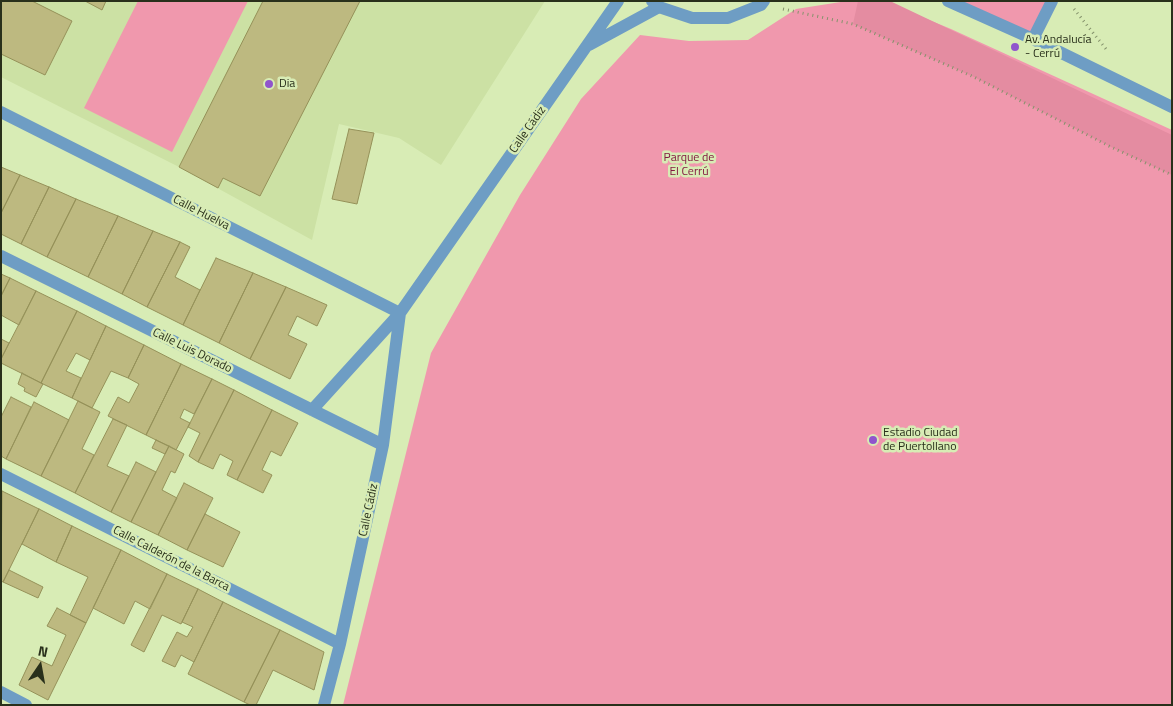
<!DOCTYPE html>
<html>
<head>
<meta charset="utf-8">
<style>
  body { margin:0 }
  #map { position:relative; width:1173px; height:706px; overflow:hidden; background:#d8ecb5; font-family:"Titillium Web",sans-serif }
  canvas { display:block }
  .frame { position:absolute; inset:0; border:2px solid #29301b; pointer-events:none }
  .north { position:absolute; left:15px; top:641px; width:50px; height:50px; -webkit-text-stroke:4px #d8ecb5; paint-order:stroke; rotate:12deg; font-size:14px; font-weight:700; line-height:20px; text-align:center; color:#29301b }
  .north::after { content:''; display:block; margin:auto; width:18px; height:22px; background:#29301b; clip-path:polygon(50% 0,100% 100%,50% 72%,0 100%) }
</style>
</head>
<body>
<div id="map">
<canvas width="1173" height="706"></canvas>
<div class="frame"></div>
<div class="north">N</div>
</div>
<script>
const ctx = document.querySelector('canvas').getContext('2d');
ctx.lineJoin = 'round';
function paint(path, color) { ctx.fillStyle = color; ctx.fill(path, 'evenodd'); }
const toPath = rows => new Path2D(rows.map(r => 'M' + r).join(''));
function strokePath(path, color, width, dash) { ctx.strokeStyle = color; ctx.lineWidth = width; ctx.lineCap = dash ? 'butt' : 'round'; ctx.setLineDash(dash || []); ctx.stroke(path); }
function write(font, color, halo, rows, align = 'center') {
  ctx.font = font + ' "Titillium Web",sans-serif'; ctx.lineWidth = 5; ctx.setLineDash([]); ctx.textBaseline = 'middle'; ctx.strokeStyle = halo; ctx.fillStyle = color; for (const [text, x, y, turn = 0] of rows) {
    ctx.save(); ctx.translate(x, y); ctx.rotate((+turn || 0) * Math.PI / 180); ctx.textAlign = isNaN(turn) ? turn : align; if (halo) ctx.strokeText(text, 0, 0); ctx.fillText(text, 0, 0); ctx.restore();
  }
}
paint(toPath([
  [1,1,545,1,441,165,399,138,339,124,312,240,179,167,1,77]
]), '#cce1a4');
paint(toPath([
  [138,1,248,1,172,152,84,108],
  [847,1,864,1,905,10,951,29,1172,130,1172,705,343,705,431,353,520,195,581,99,640,35,689,41,748,40,796,9],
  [948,1,1052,1,1033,39]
]), '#f098ad');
paint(toPath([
  [858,1,890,1,1172,135,1172,175,1111,147,974,77,853,24]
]), '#e48ca1');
const building = toPath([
  [1,1,32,1,72,21,45,75,1,54,1,1],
  [85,1,106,1,102,10,85,1],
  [263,1,360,1,260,196,223,178,218,188,179,167,263,1],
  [349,129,374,133,357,204,332,199,349,129],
  [1,167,20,175,1,213,1,167],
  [20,175,49,187,21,244,1,234,1,213,20,175],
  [49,187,76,199,47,257,21,244,49,187],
  [76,199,118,216,88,277,47,257,76,199],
  [118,216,153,231,122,294,88,277,118,216],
  [153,231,180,242,147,307,122,294,153,231],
  [180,242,190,247,175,277,200,290,183,325,147,307,180,242],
  [216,258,253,273,219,343,183,325,216,258],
  [253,273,286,287,250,359,219,343,253,273],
  [1,274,10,278,1,296,1,274],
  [10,278,36,291,19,325,1,315,1,296,10,278],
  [286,287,327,305,317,326,297,316,288,335,307,344,290,379,250,359,286,287],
  [36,291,77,311,41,383,1,363,1,359,36,291],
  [77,311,106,326,90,360,76,353,66,371,81,378,72,398,41,383,77,311],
  [106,326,144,345,128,378,111,371,92,408,72,398,106,326],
  [1,339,9,343,1,359,1,339],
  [144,345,181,364,146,435,108,416,118,397,129,403,139,384,128,378,144,345],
  [181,364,212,379,194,414,184,409,180,418,190,423,176,450,146,435,181,364],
  [22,373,43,384,36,397,24,391,25,388,18,384,22,373],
  [212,379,234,390,198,462,189,456,200,433,188,427,212,379],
  [234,390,272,410,237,480,227,475,233,461,220,454,213,469,198,462,234,390],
  [11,397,31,407,6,459,1,456,1,417,11,397],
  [78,401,100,412,82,449,94,455,75,493,41,476,78,401],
  [34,402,69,420,41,476,6,459,34,402],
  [272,410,298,423,281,456,271,451,262,470,272,475,263,493,237,480,272,410],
  [113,419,127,425,107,466,129,476,111,512,75,493,113,419],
  [156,440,169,446,165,454,152,448,156,440],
  [169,446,184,454,175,473,171,471,162,490,177,498,158,535,131,522,169,446],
  [136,462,156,472,131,522,111,512,136,462],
  [184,483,213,498,187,550,158,535,184,483],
  [2,491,39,509,3,582,1,581,2,491],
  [39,509,72,526,56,562,22,544,39,509],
  [205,514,240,532,223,567,187,550,205,514],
  [72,526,121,550,86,623,70,615,88,577,56,562,72,526],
  [121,550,167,574,150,609,135,601,124,624,93,608,121,550],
  [9,570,43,587,38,598,3,582,9,570],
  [167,574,198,589,181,624,162,615,144,652,131,645,167,574],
  [198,589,223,602,194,662,181,655,175,667,162,661,177,632,187,637,193,627,182,622,198,589],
  [223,602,280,630,244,702,188,674,223,602],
  [57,608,86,623,48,700,19,685,32,657,52,666,66,635,47,626,57,608],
  [280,630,324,652,314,690,273,670,256,705,250,705,244,702,280,630]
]);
paint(building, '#bdb980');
strokePath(building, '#959159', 1);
strokePath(toPath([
  [783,9,853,24,974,77,1111,147,1172,175],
  [1074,9,1106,49]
]), '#85936c', 3, [1, 4]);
strokePath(toPath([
  [1033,39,1052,1],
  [589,45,659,7],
  [1,112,400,313],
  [1,256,383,445],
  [312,410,400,313,618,1],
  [1,474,340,644],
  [1,692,26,705],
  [324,705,340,644,383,445,400,313]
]), '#6e9dc4', 12);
strokePath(toPath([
  [652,1,659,7,692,18,728,18,761,5,764,1],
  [948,1,1033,39,1172,107]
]), '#6e9dc4', 12);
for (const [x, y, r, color] of [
  [1015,47,5,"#9055cc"],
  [269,84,5,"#9055cc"],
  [873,440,5,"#9055cc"]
]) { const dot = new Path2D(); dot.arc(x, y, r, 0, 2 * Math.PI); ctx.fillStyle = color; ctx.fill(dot); strokePath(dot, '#d8ecb5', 2); }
write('12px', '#29301b', '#d8ecb5', [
  ["Av. Andalucía",1025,40],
  ["- Cerrú",1025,54],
  ["Dia",279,84],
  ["Estadio Ciudad",883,433],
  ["de Puertollano",883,447]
], 'left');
write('12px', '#29301b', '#d8ecb5', [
  ["Calle Cádiz",528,130,-55],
  ["Calle Huelva",201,213,27],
  ["Calle Luis Dorado",192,351,26],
  ["Calle Cádiz",369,510,-78],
  ["Calle Calderón de la Barca",171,559,27]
]);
write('12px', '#821a40', '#d8ecb5', [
  ["Parque de",689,158],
  ["El Cerrú",689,172]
]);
</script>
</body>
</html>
